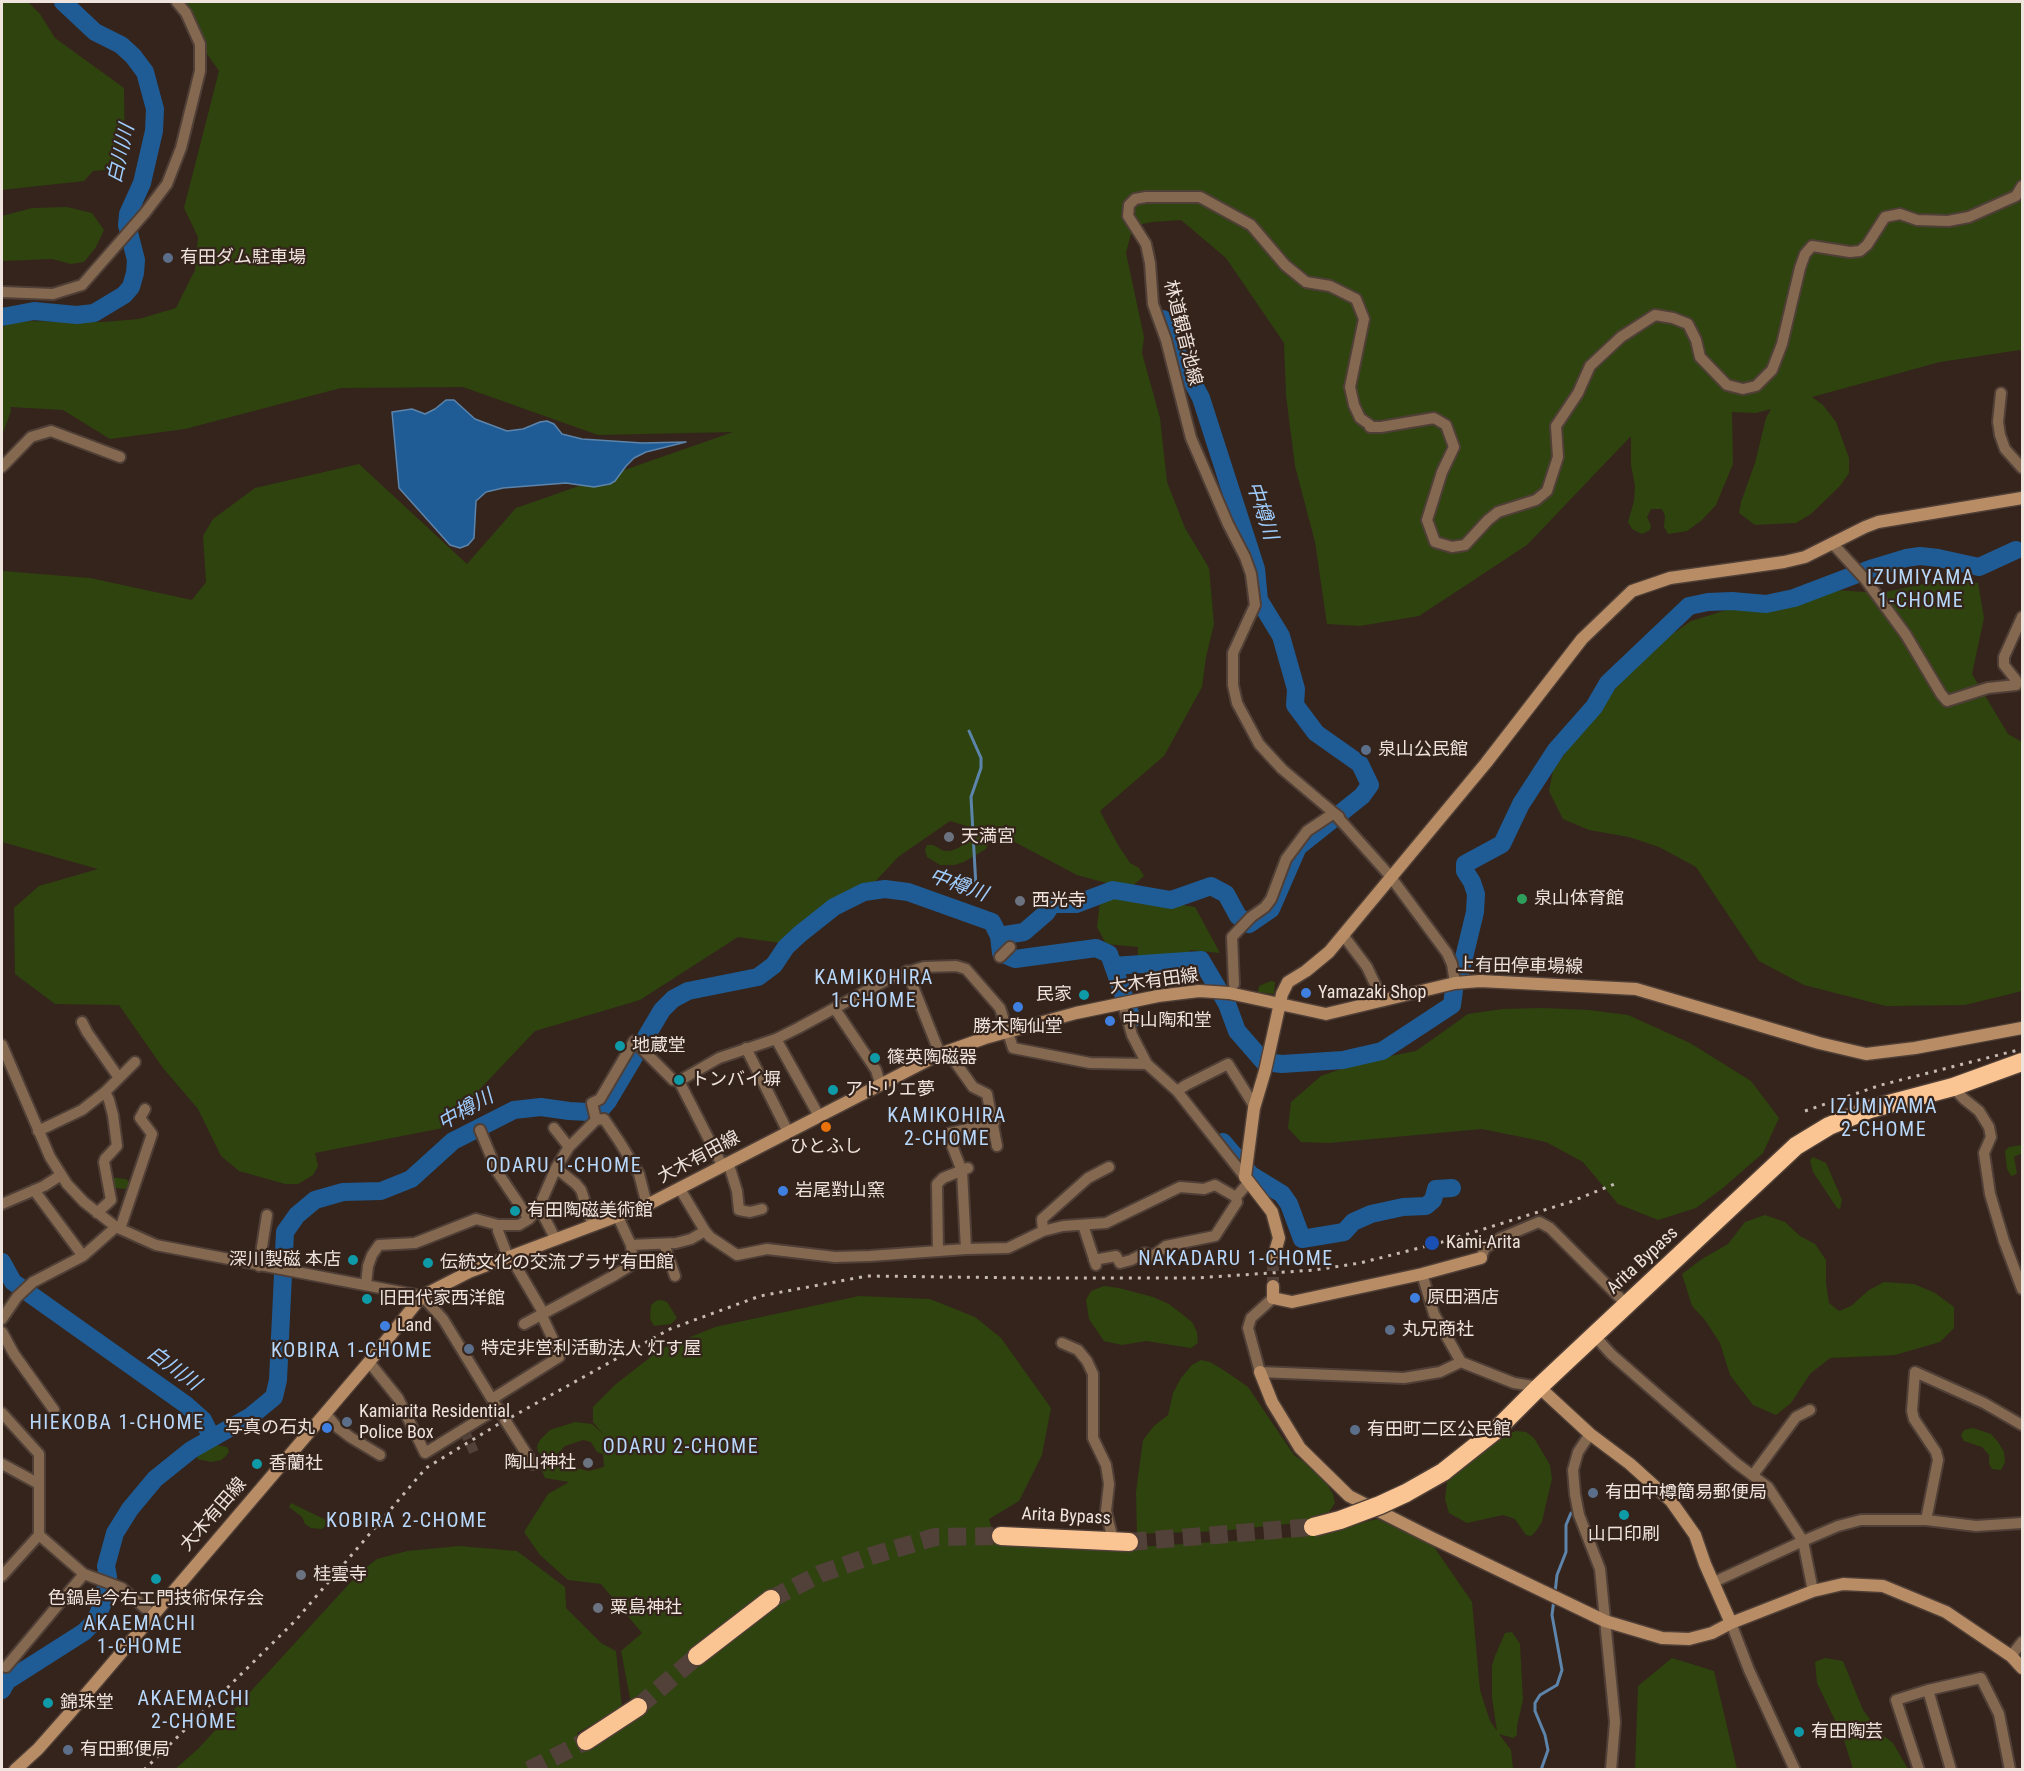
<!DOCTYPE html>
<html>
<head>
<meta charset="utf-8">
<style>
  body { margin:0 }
  #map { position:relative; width:2024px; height:1771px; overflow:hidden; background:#35241c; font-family:"Roboto Condensed",sans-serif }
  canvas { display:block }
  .frame { position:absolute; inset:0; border:3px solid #eee3dd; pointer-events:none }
</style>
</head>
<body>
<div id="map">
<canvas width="2024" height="1771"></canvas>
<div class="frame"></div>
</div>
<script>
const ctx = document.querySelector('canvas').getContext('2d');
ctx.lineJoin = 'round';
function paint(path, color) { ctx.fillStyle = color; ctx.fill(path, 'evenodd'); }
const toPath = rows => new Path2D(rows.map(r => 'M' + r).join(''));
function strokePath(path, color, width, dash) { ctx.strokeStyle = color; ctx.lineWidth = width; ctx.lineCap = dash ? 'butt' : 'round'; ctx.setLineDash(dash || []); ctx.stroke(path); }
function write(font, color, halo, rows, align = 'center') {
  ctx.font = font + ' "Roboto Condensed","Noto Sans JP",sans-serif'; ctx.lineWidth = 4.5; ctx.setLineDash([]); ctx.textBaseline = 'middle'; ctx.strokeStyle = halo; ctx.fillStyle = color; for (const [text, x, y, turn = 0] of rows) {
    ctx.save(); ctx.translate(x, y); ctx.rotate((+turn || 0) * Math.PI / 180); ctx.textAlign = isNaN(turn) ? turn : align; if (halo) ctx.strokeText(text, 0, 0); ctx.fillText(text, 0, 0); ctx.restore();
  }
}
paint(toPath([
  [2,2,28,2,40,14,55,38,124,88,125,168,93,171,84,181,2,190],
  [170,2,2022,2,2022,352,2020,350,1940,362,1812,397,1823,405,1836,422,1849,458,1849,473,1840,486,1811,514,1796,523,1755,525,1739,513,1741,502,1755,463,1766,418,1771,409,1756,413,1732,412,1733,464,1716,505,1702,520,1687,531,1668,534,1664,527,1665,516,1662,509,1651,509,1647,517,1651,526,1650,530,1642,534,1632,529,1628,522,1634,501,1635,486,1631,465,1631,436,1527,545,1419,616,1360,626,1327,624,1315,542,1295,466,1286,395,1284,343,1226,258,1181,220,1152,222,1133,226,1126,253,1144,337,1142,353,1160,418,1167,482,1185,528,1209,568,1214,624,1206,657,1202,687,1164,756,1100,811,1118,845,1130,863,1139,868,1144,876,1129,889,1077,875,1009,839,950,821,898,857,859,899,788,944,738,937,640,1000,535,1031,443,1128,315,1153,318,1166,313,1175,298,1184,285,1184,239,1171,221,1156,198,1109,163,1068,119,1005,55,1004,15,974,14,908,39,886,98,869,2,842,2,571,90,578,192,600,206,582,203,536,213,519,255,488,359,464,467,564,516,508,733,432,598,435,463,387,341,388,185,429,110,439,63,410,10,407,11,411,2,435,2,328,13,321,103,322,139,319,176,308,195,270,198,237,184,208,219,71],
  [67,207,92,213,104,230,96,247,84,262,71,264,52,259,2,261,2,216,32,208],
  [1952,578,1978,583,1984,618,1972,674,2008,734,2022,742,2022,991,1965,1005,1886,1006,1804,985,1759,961,1696,867,1659,847,1629,837,1589,830,1563,819,1549,791,1553,770,1586,725,1611,695,1635,660,1691,621,1749,603,1819,589,1881,593],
  [978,833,988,835,989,842,986,849,964,862,954,865,940,865,927,857,925,850,927,845,933,845,944,851,951,851,960,847,970,834],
  [1114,895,1195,907,1220,953,1190,950,1188,956,1138,956,1138,947,1106,944,1097,927,1100,901],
  [1271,981,1275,982,1274,994,1258,992,1259,986],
  [1543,1008,1589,1010,1628,1015,1690,1043,1751,1081,1779,1118,1763,1153,1723,1188,1696,1208,1658,1220,1618,1204,1583,1162,1546,1142,1482,1129,1329,1143,1301,1142,1288,1128,1291,1102,1321,1076,1361,1062,1416,1051,1468,1014,1503,1009],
  [2022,1145,2022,1153,2014,1157,2017,1174,2011,1176,2007,1169,2005,1151,2009,1147],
  [1813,1157,1826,1163,1830,1172,1842,1200,1840,1209,1837,1208,1813,1172,1810,1160],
  [107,1177,126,1179,130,1182,129,1187,125,1189,109,1187],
  [1765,1215,1785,1222,1800,1236,1815,1244,1826,1260,1826,1283,1829,1303,1839,1311,1851,1306,1869,1290,1884,1282,1914,1284,1935,1293,1954,1307,1954,1328,1940,1342,1895,1355,1830,1358,1810,1374,1791,1403,1776,1415,1753,1405,1730,1375,1720,1343,1705,1320,1692,1306,1682,1274,1702,1259,1728,1244,1745,1222],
  [1104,1286,1119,1288,1153,1297,1169,1304,1192,1322,1197,1332,1198,1343,1191,1348,1146,1341,1122,1345,1104,1341,1089,1319,1086,1300,1091,1291],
  [859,1296,930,1299,975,1317,1001,1338,1051,1408,1042,1455,1019,1501,989,1519,996,1543,1137,1547,1309,1536,1377,1519,1432,1544,1472,1602,1480,1690,1490,1721,1497,1731,1492,1698,1492,1666,1495,1656,1505,1633,1512,1632,1520,1644,1523,1700,1517,1726,1517,1735,1513,1738,1499,1734,1511,1750,1513,1769,174,1770,198,1749,359,1573,377,1559,407,1551,459,1546,517,1551,565,1587,566,1608,601,1643,616,1651,622,1708,577,1733,591,1750,644,1712,630,1698,621,1651,642,1633,601,1584,568,1580,540,1555,524,1532,548,1494,569,1482,545,1478,541,1469,543,1463,551,1463,589,1471,604,1467,603,1454,597,1452,591,1442,583,1440,565,1446,556,1455,548,1456,542,1455,538,1452,537,1446,540,1440,550,1430,575,1422,592,1424,603,1434,593,1422,593,1407,616,1384,661,1349,715,1327],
  [661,1300,667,1302,677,1318,671,1324,654,1326,650,1319,651,1305,656,1301],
  [1201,1360,1210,1362,1225,1371,1248,1387,1294,1455,1320,1473,1333,1494,1335,1503,1329,1512,1307,1522,1220,1531,1137,1534,1136,1492,1143,1440,1154,1426,1168,1415,1173,1393,1181,1378,1192,1365],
  [1973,1428,1991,1434,1998,1442,2004,1452,2005,1462,2001,1470,1992,1469,1989,1464,1989,1455,1982,1447,1964,1441,1961,1435,1964,1430],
  [1516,1431,1526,1432,1534,1438,1550,1465,1552,1479,1545,1508,1542,1522,1536,1531,1531,1536,1526,1535,1515,1519,1503,1515,1467,1523,1449,1513,1445,1499,1447,1482,1503,1436],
  [216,1445,227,1447,229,1451,226,1456,221,1460,211,1462,197,1459,198,1455],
  [291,1503,326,1520,327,1524,322,1529,311,1528,305,1524,302,1517,289,1507],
  [1672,1658,1714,1671,1737,1769,1635,1769,1638,1686],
  [1825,1658,1843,1661,1863,1710,1881,1734,1893,1743,1908,1769,1853,1769,1843,1737,1817,1683,1815,1662]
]), '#2e430e');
const water = toPath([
  [446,400,454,400,475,419,507,431,523,429,540,422,547,421,554,424,562,434,582,439,642,443,686,442,646,452,634,458,626,466,615,481,610,484,594,487,566,483,503,488,486,492,476,501,474,538,468,545,460,548,450,545,399,488,392,412,412,409,425,414,435,409,446,400]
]);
paint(water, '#1f5c95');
strokePath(water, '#5d84ab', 1.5);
strokePath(toPath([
  [969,731,981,758,981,768,971,797,976,887],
  [1555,1593,1557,1575,1566,1552,1566,1525,1571,1513],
  [1541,1770,1548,1750,1545,1735,1535,1711,1535,1703,1540,1695,1557,1685,1562,1670,1552,1615,1554,1599]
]), '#5d84ab', 3);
strokePath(toPath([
  [2,317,34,311,77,315,94,313,124,295,131,287,135,273,136,260,127,225,128,214,142,183,154,131,155,109,145,72,133,56,121,45,95,32,63,2],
  [999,936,1024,932,1046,913,1052,904,1076,904,1113,890,1171,900,1211,886,1226,894,1238,916,1249,924,1271,909,1298,847,1362,796,1370,785,1360,764,1316,733,1295,705,1296,689,1281,636,1259,600,1256,569,1201,398,1174,347,1163,319],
  [1113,966,1201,960,1227,1004,1237,1031,1264,1062,1282,1064,1343,1060,1382,1051,1452,1005,1454,990],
  [1460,974,1475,912,1476,894,1472,882,1465,871,1465,864,1502,844,1521,804,1556,750,1594,707,1608,683,1689,606,1708,602,1732,601,1766,604,1794,598,1873,568,1906,558,1920,556,1938,558,1979,567,2016,550],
  [1223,1142,1251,1175,1282,1194,1289,1204,1302,1239,1344,1232,1353,1222,1371,1214,1403,1207,1426,1206,1433,1200,1436,1189,1452,1188],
  [2,1262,13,1282,185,1404,203,1420,212,1438],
  [2,1690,7,1681,84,1632,95,1621,102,1605,108,1577,106,1566,115,1533,130,1509,155,1479,191,1450,251,1416,274,1397,278,1380,285,1232,297,1215,315,1200,343,1192,381,1191,411,1179,453,1141,514,1110,541,1107,569,1111,589,1112,601,1109,608,1101,662,1010,673,999,688,991,758,977,774,965,786,947,800,934,834,907,864,892,885,889,908,892,992,922,999,936,1001,953,1015,959,1096,948,1109,954,1132,1019]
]), '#1f5c95', 18);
strokePath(toPath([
  [464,1430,474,1452]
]), '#514139', 10, [10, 5]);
strokePath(toPath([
  [1273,1259,1273,1286]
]), '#514139', 12, [12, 6]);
strokePath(toPath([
  [1129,1542,1313,1527],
  [771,1599,820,1574,871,1556,935,1537,1001,1536],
  [638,1707,697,1656],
  [529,1770,586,1741]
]), '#514139', 18, [18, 9]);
const street = toPath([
  [2,292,53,294,82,285,145,213,167,184,181,148,200,71,200,44,186,13,177,2],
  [2001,393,1998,422,2000,435,2005,449,2022,468],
  [2,467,31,437,51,431,120,457],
  [1832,543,1865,579,1906,635,1941,694,1947,701,1988,688,2016,685,2016,680,2004,665,2004,657,2022,617],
  [1387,872,1447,953,1452,964,1455,983],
  [1391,877,1334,813,1282,769,1259,744,1237,703,1233,685,1233,653,1255,605,1251,574,1245,557,1228,524,1191,438,1166,340,1153,304,1150,263,1146,244,1128,216,1129,205,1135,199,1146,197,1200,197,1251,225,1285,265,1306,282,1330,286,1356,299,1364,319,1350,387,1354,405,1360,418,1370,425,1370,427,1381,427,1434,418,1446,425,1454,447,1442,472,1427,520,1435,542,1452,547,1465,545,1488,520,1498,512,1536,500,1547,491,1558,457,1556,426,1578,393,1590,366,1621,337,1655,315,1673,318,1688,324,1696,340,1700,357,1727,385,1743,389,1756,386,1772,370,1782,344,1800,268,1805,254,1812,246,1850,252,1860,251,1867,245,1885,217,1900,214,1917,220,1948,221,1969,217,2016,196,2022,186],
  [1343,935,1367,967,1383,1001],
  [1000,957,1010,947],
  [907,971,940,1054],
  [1234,984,1232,937,1251,917,1265,907,1271,899,1286,859,1307,831,1334,813,1339,817],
  [1123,1003,1132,1035,1147,1064,1177,1091,1245,1177],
  [835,1009,876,1070,880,1083],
  [82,1022,87,1032,119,1078],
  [776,1039,819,1116],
  [2,1045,50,1157,67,1184,84,1202,116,1227,156,1245,422,1296,443,1319,501,1414],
  [746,1048,788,1132],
  [948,1052,973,1087,987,1094,997,1146],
  [679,1081,722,1165],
  [1953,1087,1964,1099,1979,1111,1989,1127,1991,1137,1984,1153,1990,1194,2004,1241,2022,1289],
  [1177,1091,1186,1085,1228,1064,1255,1107],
  [596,1120,592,1103,600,1099,634,1041,673,1080,679,1081,719,1058,776,1039,798,1028,892,977,924,967,956,966,966,969,1000,1008,1013,1048,1090,1063,1147,1064],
  [554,1128,569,1147],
  [480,1130,498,1173,529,1219],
  [38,1131,82,1110,105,1092,135,1062],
  [728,1162,737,1191,739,1210,750,1212,762,1209],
  [556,1168,576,1184,581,1190,593,1226],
  [34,1190,83,1256],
  [2,1204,44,1186,61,1175],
  [539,1207,556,1240],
  [97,1213,111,1200,104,1162,105,1159,117,1146,113,1115,109,1100,105,1092],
  [498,1225,498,1231,508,1257],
  [1083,1225,1096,1265],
  [120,1229,152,1134,140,1118,145,1109],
  [705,1231,710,1237,737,1255,767,1249,835,1257,870,1256,966,1249,1008,1248,1043,1231,1063,1226,1106,1223,1180,1187,1204,1189,1215,1185,1236,1197,1249,1182],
  [1043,1231,1042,1219,1088,1178,1109,1167],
  [664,1244,675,1276],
  [631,1245,676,1243,691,1239,705,1231,680,1189],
  [966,1249,962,1171,951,1143,950,1133,994,1123],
  [938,1251,937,1184,943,1178,968,1168],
  [510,1256,544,1314],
  [1481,1258,1485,1248,1501,1238,1539,1222,1550,1228,1627,1305],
  [1094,1260,1116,1256,1120,1263,1131,1260,1145,1253,1153,1256,1166,1246,1215,1236,1237,1202,1236,1197],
  [259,1266,267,1215],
  [1422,1274,1434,1314,1461,1362],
  [366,1284,368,1266,372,1255,379,1245,415,1243,476,1219,498,1225,519,1225,529,1219,539,1207,556,1168,569,1147,596,1120,604,1119,619,1141,639,1174,647,1205],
  [1273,1298,1251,1318,1248,1328,1260,1372,1404,1378,1440,1372,1461,1362,1514,1383,1539,1387],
  [2,1319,17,1297,33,1282,83,1256,116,1227],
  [524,1324,615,1275,633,1264,631,1245,618,1217],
  [2,1332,14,1354,54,1410],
  [1594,1335,1611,1354,1736,1463,1768,1487,1803,1541,1813,1591],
  [1062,1343,1078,1350,1087,1361,1093,1374,1093,1438,1106,1465,1109,1484,1106,1511,1113,1540],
  [369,1362,398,1398,425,1453,498,1408],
  [492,1399,559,1357,558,1350,542,1316],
  [2,1413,39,1454,39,1535,84,1574,122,1588,153,1615],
  [325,1413,337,1427,350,1437,380,1455],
  [505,1420,533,1464],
  [1590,1434,1578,1452,1573,1470,1575,1494,1579,1515,1600,1569,1615,1722,1611,1770],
  [2,1464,39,1484],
  [1753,1475,1796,1417,1810,1410],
  [1926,1520,1938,1460,1936,1452,1914,1419,1912,1411,1915,1372,1984,1403,2022,1425],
  [2,1576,39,1535],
  [1714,1582,1803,1541,1838,1526,1861,1520,1926,1520,1976,1526,2022,1523],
  [1731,1623,1749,1670,1795,1770],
  [2011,1656,2022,1642],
  [6,1667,84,1574],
  [1919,1770,1896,1700,1928,1690],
  [1951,1770,1928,1690,1981,1678,1999,1714,2010,1770]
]);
const secondary = toPath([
  [1273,1259,1279,1238,1272,1212,1245,1177,1254,1108,1265,1071,1282,994,1288,982,1306,971,1329,952,1486,763,1582,639,1632,591,1670,578,1784,562,1805,557,1865,527,1878,522,2022,498],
  [1273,1286,1273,1298,1292,1302,1422,1274,1481,1258],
  [1260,1372,1272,1402,1300,1448,1349,1496,1430,1537,1605,1621,1662,1638,1689,1639,1712,1633,1731,1623,1813,1591,1843,1584,1883,1586,1946,1612,2011,1656,2022,1668],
  [1539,1387,1590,1434,1630,1464,1671,1501,1695,1535,1705,1564,1731,1623],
  [15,1770,38,1749,69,1714,369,1362,422,1296,469,1272,647,1205,940,1054,985,1038,1076,1013,1158,996,1199,991,1229,993,1326,1014,1455,983,1480,981,1636,989,1819,1043,1866,1054,1915,1048,2022,1028]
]);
const highway = toPath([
  [1443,1472,1496,1430,1539,1387,1796,1146,1829,1126,1870,1109,1953,1087,2022,1062],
  [1001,1536,1129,1542],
  [697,1656,771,1599],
  [586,1741,638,1707]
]);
strokePath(street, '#4f3f37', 14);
strokePath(secondary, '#4f3f37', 15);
strokePath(highway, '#4f3f37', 21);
strokePath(street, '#846950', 10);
strokePath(secondary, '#b88d65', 12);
strokePath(highway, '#fbc593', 18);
strokePath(toPath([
  [1805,1111,1881,1085,2022,1049],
  [144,1770,296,1620,426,1468,497,1425,670,1329,760,1296,867,1276,1033,1278,1196,1278,1315,1270,1360,1263,1439,1243,1570,1202,1617,1183]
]), '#c5b9b3', 3, [3, 6]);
const highwayBridge = toPath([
  [1313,1527,1340,1520,1380,1505,1406,1493,1443,1472]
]);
strokePath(highwayBridge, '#4f3f37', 21, []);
strokePath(highwayBridge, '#fbc593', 18);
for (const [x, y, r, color] of [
  [168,258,6,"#5c6f8a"],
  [1366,750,6,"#5c6f8a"],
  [949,837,6,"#6b7280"],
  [1522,899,6,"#2e9e5b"],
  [1020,901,6,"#6b7280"],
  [1306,993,6,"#3f7fe0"],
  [1084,995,6,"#0f9aa8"],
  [1018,1007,6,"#3f7fe0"],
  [1110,1021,6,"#3f7fe0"],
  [620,1046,6,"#0f9aa8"],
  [875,1058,6,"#0f9aa8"],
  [679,1080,6,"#0f9aa8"],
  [833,1090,6,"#0f9aa8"],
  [826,1127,6,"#e8710a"],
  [783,1191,6,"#3f7fe0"],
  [515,1211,6,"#0f9aa8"],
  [1432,1243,8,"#1a4fb4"],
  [353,1260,6,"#0f9aa8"],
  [428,1263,6,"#0f9aa8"],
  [1415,1298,6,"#3f7fe0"],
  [367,1299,6,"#0f9aa8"],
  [385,1326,6,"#3f7fe0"],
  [1390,1330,6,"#5c6f8a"],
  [469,1349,6,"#5c6f8a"],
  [347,1422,6,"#5c6f8a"],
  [327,1428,6,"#3f7fe0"],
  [1355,1430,6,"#5c6f8a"],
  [588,1463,6,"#6b7280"],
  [257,1464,6,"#0f9aa8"],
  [1593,1493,6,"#5c6f8a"],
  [1624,1515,6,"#0f9aa8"],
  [301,1575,6,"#6b7280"],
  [156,1579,6,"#0f9aa8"],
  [598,1608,6,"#6b7280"],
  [48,1703,6,"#0f9aa8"],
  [1799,1732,6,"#0f9aa8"],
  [68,1750,6,"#5c6f8a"]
]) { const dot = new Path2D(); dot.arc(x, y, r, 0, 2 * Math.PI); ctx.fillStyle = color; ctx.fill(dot); strokePath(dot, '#35241c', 2); }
write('18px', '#eee3dd', '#35241c', [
  ["有田ダム駐車場",180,258],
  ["泉山公民館",1378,750],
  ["天満宮",961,837],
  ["泉山体育館",1534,899],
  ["西光寺",1032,901],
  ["Yamazaki Shop",1318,993],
  ["民家",1072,995,"right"],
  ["中山陶和堂",1122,1021],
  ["勝木陶仙堂",1018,1027,"center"],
  ["地蔵堂",632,1046],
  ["篠英陶磁器",887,1058],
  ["トンバイ塀",691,1080],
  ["アトリエ夢",845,1090],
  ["ひとふし",826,1147,"center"],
  ["岩尾對山窯",795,1191],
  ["有田陶磁美術館",527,1211],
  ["Kami-Arita",1446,1243],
  ["深川製磁 本店",341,1260,"right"],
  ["伝統文化の交流プラザ有田館",440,1263],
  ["原田酒店",1427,1298],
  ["旧田代家西洋館",379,1299],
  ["Land",397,1326],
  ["丸兄商社",1402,1330],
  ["特定非営利活動法人 灯す屋",481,1349],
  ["Kamiarita Residential",359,1412],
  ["Police Box",359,1433],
  ["写真の石丸",315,1428,"right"],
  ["有田町二区公民館",1367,1430],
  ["陶山神社",576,1463,"right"],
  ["香蘭社",269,1464],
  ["有田中樽簡易郵便局",1605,1493],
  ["山口印刷",1624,1535,"center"],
  ["桂雲寺",313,1575],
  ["色鍋島今右エ門技術保存会",156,1599,"center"],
  ["粟島神社",610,1608],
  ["錦珠堂",60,1703],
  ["有田陶芸",1811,1732],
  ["有田郵便局",80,1750]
], 'left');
write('18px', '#eee3dd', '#35241c', [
  ["林道観音池線",1182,333,76],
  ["上有田停車場線",1520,967,1],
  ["大木有田線",1154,982,-8],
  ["大木有田線",699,1158,-28],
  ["Arita Bypass",1643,1261,-43],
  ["大木有田線",214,1515,-49],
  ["Arita Bypass",1066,1517,3]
]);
write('italic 20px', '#9eccfd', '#35241c', [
  ["白川川",122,154,-77],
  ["中樽川",1261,511,72],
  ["中樽川",958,886,20],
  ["中樽川",466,1111,-30],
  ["白川川",173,1369,36]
]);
ctx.letterSpacing = '1.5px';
write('20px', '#b7d8fb', '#35241c', [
  ["IZUMIYAMA",1921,579],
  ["1-CHOME",1921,602],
  ["KAMIKOHIRA",874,979],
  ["1-CHOME",874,1002],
  ["IZUMIYAMA",1884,1108],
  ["2-CHOME",1884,1131],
  ["KAMIKOHIRA",947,1117],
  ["2-CHOME",947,1140],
  ["ODARU 1-CHOME",564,1167],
  ["NAKADARU 1-CHOME",1236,1260],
  ["KOBIRA 1-CHOME",352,1352],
  ["HIEKOBA 1-CHOME",117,1424],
  ["ODARU 2-CHOME",681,1448],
  ["KOBIRA 2-CHOME",407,1522],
  ["AKAEMACHI",140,1625],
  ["1-CHOME",140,1648],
  ["AKAEMACHI",194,1700],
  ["2-CHOME",194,1723]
]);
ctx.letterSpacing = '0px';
</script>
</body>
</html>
